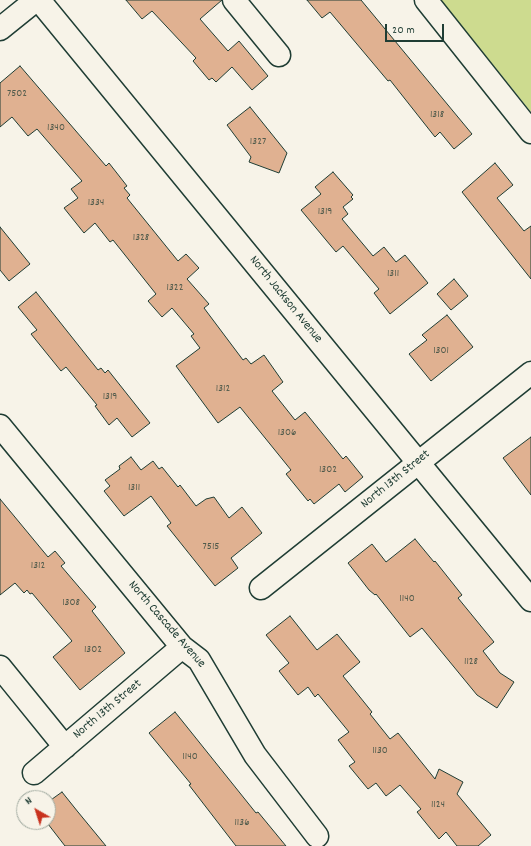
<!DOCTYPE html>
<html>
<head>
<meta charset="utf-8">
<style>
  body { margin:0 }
  #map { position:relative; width:531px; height:846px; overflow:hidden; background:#f7f3e8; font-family:Dekko,sans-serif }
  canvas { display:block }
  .north { position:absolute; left:16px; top:790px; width:40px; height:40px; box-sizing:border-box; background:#f7f3e8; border:1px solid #a1aaa0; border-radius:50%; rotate:321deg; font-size:11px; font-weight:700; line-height:16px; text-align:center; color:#1f3d34 }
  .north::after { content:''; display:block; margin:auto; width:14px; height:18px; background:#c8321e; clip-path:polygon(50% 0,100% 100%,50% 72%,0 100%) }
  .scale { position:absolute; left:385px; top:24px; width:59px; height:18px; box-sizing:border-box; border:2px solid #1f3d34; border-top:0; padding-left:5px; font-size:12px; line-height:14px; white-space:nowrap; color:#1f3d34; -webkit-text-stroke:3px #f7f3e8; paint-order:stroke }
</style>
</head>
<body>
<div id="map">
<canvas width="531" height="846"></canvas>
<div class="north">N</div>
<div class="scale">20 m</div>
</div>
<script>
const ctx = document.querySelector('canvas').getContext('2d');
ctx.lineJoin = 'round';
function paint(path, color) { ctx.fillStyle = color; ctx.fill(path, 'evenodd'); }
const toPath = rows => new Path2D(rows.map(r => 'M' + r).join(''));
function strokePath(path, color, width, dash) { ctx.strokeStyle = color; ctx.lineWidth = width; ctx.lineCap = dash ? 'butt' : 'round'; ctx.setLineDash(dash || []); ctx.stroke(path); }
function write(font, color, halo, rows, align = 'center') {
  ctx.font = font + ' Dekko,sans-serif'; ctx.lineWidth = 4; ctx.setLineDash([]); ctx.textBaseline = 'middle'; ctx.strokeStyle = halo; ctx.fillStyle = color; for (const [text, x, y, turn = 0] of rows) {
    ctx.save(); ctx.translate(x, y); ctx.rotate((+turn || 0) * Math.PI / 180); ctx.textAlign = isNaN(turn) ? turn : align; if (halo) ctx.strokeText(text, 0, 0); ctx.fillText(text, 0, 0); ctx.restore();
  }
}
paint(toPath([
  [441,0,531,0,531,112]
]), '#cddb8f');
const building = toPath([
  [126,0,222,0,200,19,228,51,239,41,268,76,252,90,232,67,216,82,212,78,209,80,193,61,196,58,152,11,142,19,126,0],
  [307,0,361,0,472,134,454,149,440,132,435,137,390,80,388,81,330,12,322,18,307,0],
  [20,66,106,166,109,163,127,186,124,188,130,195,127,198,178,261,186,254,199,268,187,279,209,304,204,308,243,360,246,358,251,364,264,355,283,382,272,391,295,420,305,412,343,459,346,456,363,477,345,492,339,484,314,504,310,499,308,501,286,474,291,470,240,407,218,423,176,366,200,348,191,336,194,334,172,308,162,317,148,301,156,294,113,240,110,242,95,223,84,233,64,208,78,198,71,189,82,181,37,129,28,136,12,117,0,127,0,83,20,66],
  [250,107,287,153,279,173,249,162,251,157,227,125,250,107],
  [495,163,513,185,497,198,524,231,531,226,531,279,462,192,495,163],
  [333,172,353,195,351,197,353,199,343,207,348,214,342,219,373,256,384,247,396,262,405,255,428,283,390,314,374,293,379,289,343,246,336,252,301,210,321,194,315,187,333,172],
  [0,227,30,264,9,281,0,270,0,227],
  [454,279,468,296,451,310,437,294,454,279],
  [36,292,98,370,101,368,105,373,108,370,150,423,132,437,117,418,109,425,95,406,97,405,66,367,61,371,31,334,37,330,18,307,36,292],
  [447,315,473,347,431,381,409,354,427,340,422,335,447,315],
  [531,437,531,495,503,458,531,437],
  [131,457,141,470,153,461,159,469,162,467,178,487,180,485,196,506,206,499,214,497,229,518,242,507,262,533,231,558,238,568,215,586,167,526,171,523,151,496,124,516,104,491,110,486,105,480,120,469,119,466,131,457],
  [0,499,48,557,55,551,65,563,61,566,96,607,92,611,125,653,80,690,53,657,72,641,32,593,30,594,27,590,24,593,15,583,0,595,0,499],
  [415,539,434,562,435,561,462,595,458,598,494,642,483,651,500,673,514,682,497,708,477,695,422,628,410,637,376,594,375,595,369,590,348,563,372,544,386,562,415,539],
  [290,616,317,650,337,634,360,662,343,676,372,712,370,714,390,739,398,733,435,779,439,769,463,782,457,794,491,835,478,846,457,846,446,832,439,839,417,812,421,809,400,785,386,796,376,783,368,789,349,766,355,762,338,740,349,732,318,694,315,697,308,687,298,695,279,671,289,663,266,635,290,616],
  [175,712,256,813,258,812,286,846,236,846,189,785,191,784,149,733,175,712],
  [62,792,78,812,106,846,65,846,48,824,48,802,62,792]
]);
paint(building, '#e0b191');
strokePath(building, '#1f3d34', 1);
const minor = toPath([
  [234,0,279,55],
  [426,0,531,132],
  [0,29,36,0],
  [0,426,182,647,199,660,255,755,317,836],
  [261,588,531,373],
  [0,667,65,747],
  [34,773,182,647]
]);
const major = toPath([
  [39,0,531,600]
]);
strokePath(minor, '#1f3d34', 25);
strokePath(major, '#1f3d34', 25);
strokePath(minor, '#f7f3e8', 22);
strokePath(major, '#f7f3e8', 22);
write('11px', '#4f5a4b', null, [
  ["7502",17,94],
  ["1318",437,115],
  ["1340",56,128],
  ["1327",258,142],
  ["1334",96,203],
  ["1319",325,212],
  ["1328",141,238],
  ["1311",393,274],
  ["1322",175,288],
  ["1301",441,351],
  ["1312",223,389],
  ["1319",110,397],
  ["1306",287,433],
  ["1302",328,470],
  ["1311",134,488],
  ["7515",211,547],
  ["1312",38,566],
  ["1140",407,599],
  ["1308",71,603],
  ["1302",93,650],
  ["1128",471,662],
  ["1130",380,751],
  ["1140",190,757],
  ["1124",438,805],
  ["1136",242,823]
]);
write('13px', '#1f3d34', '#f7f3e8', [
  ["North Jackson Avenue",285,300,51],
  ["North 13th Street",396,480,-39],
  ["North Cascade Avenue",166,625,49],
  ["North 13th Street",108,710,-40]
]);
</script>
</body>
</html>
